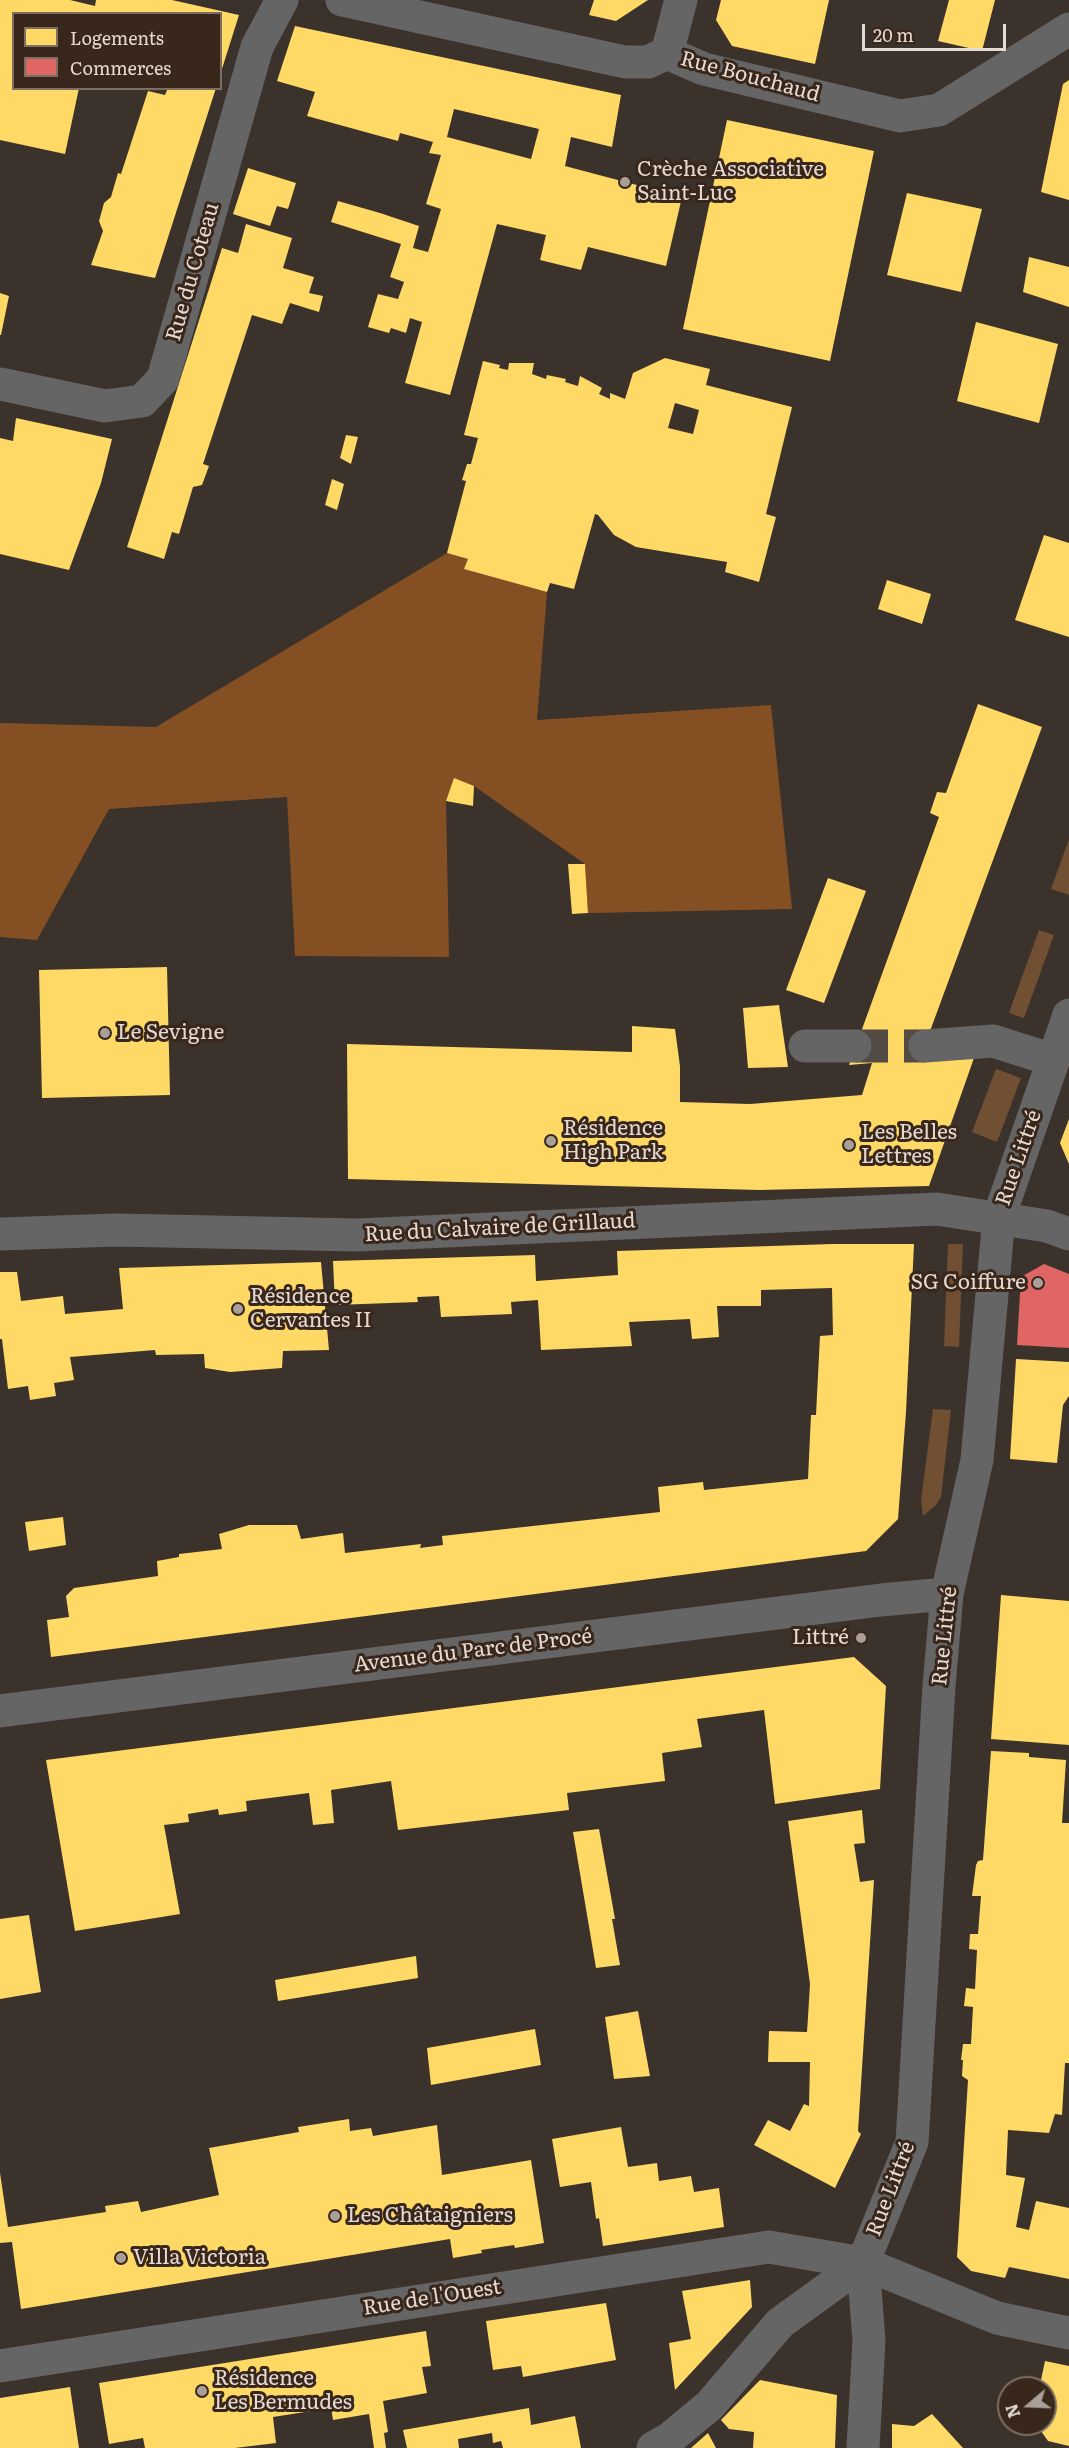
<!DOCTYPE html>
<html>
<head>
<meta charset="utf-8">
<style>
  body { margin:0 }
  #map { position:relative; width:1069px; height:2448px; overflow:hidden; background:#3b322b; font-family:Literata,serif }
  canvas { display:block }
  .legend { position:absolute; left:12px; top:12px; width:210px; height:78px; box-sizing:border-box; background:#38271a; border:2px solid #7d6f64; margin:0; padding:8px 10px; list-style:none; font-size:18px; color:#e5dad2 }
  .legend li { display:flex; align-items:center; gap:12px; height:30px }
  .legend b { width:30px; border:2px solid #7d6f64 }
  .north { position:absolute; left:997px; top:2376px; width:60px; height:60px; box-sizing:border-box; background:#38271a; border:2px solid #7d6f64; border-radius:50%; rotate:251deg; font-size:16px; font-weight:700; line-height:24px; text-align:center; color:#e5dad2 }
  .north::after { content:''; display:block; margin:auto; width:21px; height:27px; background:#aa9f98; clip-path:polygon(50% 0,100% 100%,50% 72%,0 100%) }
  .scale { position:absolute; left:862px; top:24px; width:144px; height:27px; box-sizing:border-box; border:3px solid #e5dad2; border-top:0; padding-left:8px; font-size:18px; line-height:21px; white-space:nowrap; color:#e5dad2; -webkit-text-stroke:4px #38271a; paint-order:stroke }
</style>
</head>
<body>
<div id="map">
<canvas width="1069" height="2448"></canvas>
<ul class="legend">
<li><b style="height:16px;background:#ffd966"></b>Logements</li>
<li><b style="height:16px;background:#e06666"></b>Commerces</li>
</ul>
<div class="north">N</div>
<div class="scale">20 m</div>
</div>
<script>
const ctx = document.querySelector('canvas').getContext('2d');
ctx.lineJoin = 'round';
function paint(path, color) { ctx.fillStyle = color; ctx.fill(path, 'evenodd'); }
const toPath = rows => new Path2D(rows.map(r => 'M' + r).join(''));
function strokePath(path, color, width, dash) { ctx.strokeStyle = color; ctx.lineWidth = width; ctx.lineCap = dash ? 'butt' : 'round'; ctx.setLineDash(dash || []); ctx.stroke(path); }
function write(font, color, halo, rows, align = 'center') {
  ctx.font = font + ' Literata,serif'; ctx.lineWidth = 6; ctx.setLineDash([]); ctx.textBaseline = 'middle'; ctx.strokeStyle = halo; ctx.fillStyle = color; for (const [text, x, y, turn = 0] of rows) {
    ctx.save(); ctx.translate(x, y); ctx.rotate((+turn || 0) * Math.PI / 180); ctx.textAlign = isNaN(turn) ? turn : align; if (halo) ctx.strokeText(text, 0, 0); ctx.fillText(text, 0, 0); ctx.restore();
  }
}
paint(toPath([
  [1069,839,1069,895,1051,889],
  [1039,930,1054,935,1024,1018,1009,1013],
  [996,1069,1021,1078,997,1142,972,1132],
  [948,1244,963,1244,959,1347,944,1346],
  [933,1409,951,1410,941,1497,936,1505,923,1516,921,1500]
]), '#714f33');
paint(toPath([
  [447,553,468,559,465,569,547,592,537,720,771,705,792,909,588,913,585,864,474,786,454,779,446,801,449,957,295,956,287,797,109,809,37,940,0,937,0,723,156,727]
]), '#845023');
paint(toPath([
  [0,0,70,0,95,6,96,0,172,0,239,15,221,72,220,14,14,14,14,88,79,88,65,154,0,140],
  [594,0,648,0,616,21,589,15],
  [721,0,829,0,815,64,732,46,716,20],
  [949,0,995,0,982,51,938,41],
  [295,26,621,95,612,147,571,137,565,166,682,197,666,266,588,247,581,270,540,260,546,235,497,224,450,395,405,383,422,322,410,318,406,333,391,328,389,333,368,327,378,294,398,299,404,282,390,277,401,244,331,222,338,201,380,213,419,226,413,248,428,252,441,209,426,204,441,155,429,153,433,142,400,133,398,141,307,116,315,92,277,81],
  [454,109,539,129,531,159,447,137],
  [1069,80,1069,200,1041,192,1063,84],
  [168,88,216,88,155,278,91,265,103,231,99,221,104,203,111,197,118,173,121,174,148,91,165,95],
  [727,120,874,151,830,361,683,329],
  [248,168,296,183,288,209,277,206,270,226,233,214],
  [907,193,982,209,961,292,887,275],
  [246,224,292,238,283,268,314,277,309,293,323,296,319,312,290,303,282,324,252,315,203,464,209,466,202,485,193,487,179,534,172,532,164,559,127,547,222,248,238,253],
  [1029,257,1069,267,1069,307,1023,292],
  [0,293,9,296,1,335,0,335],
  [976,322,1058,344,1039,423,957,401],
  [665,358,710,369,706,385,792,407,766,514,776,517,759,582,725,572,727,562,636,547,614,535,598,515,595,514,574,589,550,583,547,592,464,569,468,559,447,553,466,481,462,480,467,464,471,464,478,438,464,435,483,361,500,365,499,368,508,370,509,363,534,363,532,374,546,379,547,375,566,379,565,382,578,386,580,376,602,388,599,394,610,399,610,393,625,399,633,373],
  [675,403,699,410,693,434,668,428],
  [16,418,112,439,101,483,69,570,0,554,0,438,13,441],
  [346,435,358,437,351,464,340,458],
  [332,479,344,484,337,510,325,505],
  [1044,535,1069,543,1069,637,1015,620],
  [887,580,931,594,922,624,878,609],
  [978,704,1042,727,919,1061,974,1058,929,1186,759,1190,348,1179,347,1044,632,1052,632,1026,675,1029,680,1066,680,1102,750,1104,862,1095,872,1063,849,1065,939,817,930,813,937,792,946,793],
  [454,778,474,786,473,806,446,801],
  [568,864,585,864,588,913,572,914],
  [828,878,866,891,824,1003,786,990],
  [167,967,170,1095,42,1098,39,970],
  [779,1005,788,1067,748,1068,743,1008],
  [1069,1119,1069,1164,1060,1143],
  [832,1244,914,1244,906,1412,898,1519,866,1551,51,1657,47,1620,69,1617,66,1596,74,1588,158,1576,157,1561,179,1557,179,1554,222,1549,219,1534,249,1525,297,1525,301,1539,343,1533,345,1553,421,1544,420,1548,443,1545,442,1536,660,1512,658,1487,703,1482,704,1490,808,1479,811,1415,816,1415,820,1336,833,1335,832,1288,761,1290,761,1306,717,1306,719,1337,692,1339,690,1319,629,1322,632,1346,541,1350,538,1300,511,1302,512,1314,441,1317,439,1296,417,1297,418,1302,335,1305,333,1261,535,1255,536,1281,618,1275,617,1251],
  [321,1262,329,1350,283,1351,282,1368,230,1372,205,1368,204,1354,156,1355,155,1350,70,1357,74,1380,54,1383,56,1396,30,1400,28,1386,8,1389,2,1339,0,1339,0,1272,17,1272,21,1301,63,1296,65,1314,123,1309,119,1268],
  [1016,1359,1069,1362,1069,1396,1063,1405,1057,1463,1010,1459],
  [63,1517,66,1545,29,1551,25,1522],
  [1001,1595,1069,1601,1069,1745,991,1739],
  [854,1657,886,1686,880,1789,775,1804,764,1710,697,1719,702,1747,662,1753,665,1781,567,1793,569,1810,398,1830,391,1781,331,1790,334,1823,313,1825,309,1793,246,1801,247,1811,219,1815,218,1809,188,1814,189,1822,164,1825,180,1914,75,1931,46,1760],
  [991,1751,1029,1753,1029,1757,1066,1760,1062,1823,1069,1823,1069,2063,1065,2063,1062,2115,1055,2114,1049,2133,1008,2130,1006,2175,1025,2178,1016,2227,1029,2230,1036,2201,1069,2208,1069,2279,1009,2267,1005,2278,971,2271,957,2257,968,2080,962,2076,963,2060,961,2060,963,2044,971,2044,973,2007,964,2006,966,1988,975,1989,977,1950,969,1949,970,1934,978,1934,981,1896,972,1896,976,1865,978,1861,983,1860],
  [862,1810,865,1843,854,1844,860,1882,874,1880,858,2131,861,2134,835,2188,754,2145,768,2120,790,2131,804,2104,809,2106,810,2062,768,2062,769,2031,807,2032,808,2017,810,1984,788,1821],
  [599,1829,615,1919,612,1919,620,1965,596,1968,573,1832],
  [29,1915,41,1992,0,1999,0,1919],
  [416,1956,418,1978,278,2001,275,1980],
  [638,2011,650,2076,614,2079,605,2017],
  [535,2029,541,2065,431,2085,427,2048],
  [349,2119,350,2131,371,2128,373,2136,437,2125,442,2175,531,2160,544,2243,515,2248,514,2245,481,2250,482,2253,453,2258,450,2239,21,2309,12,2242,0,2243,0,2173,8,2227,106,2212,105,2206,138,2201,141,2212,219,2195,209,2148,299,2132,298,2127],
  [621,2127,628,2167,657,2163,659,2181,691,2176,694,2192,719,2188,724,2227,603,2246,599,2218,596,2219,591,2182,560,2187,552,2139],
  [750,2280,752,2307,675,2390,669,2343,691,2339,682,2291],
  [606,2303,616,2360,523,2377,521,2366,493,2370,486,2321],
  [426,2331,431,2366,422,2367,427,2393,383,2401,388,2432,384,2433,386,2448,374,2448,369,2414,333,2420,331,2408,273,2417,276,2443,235,2448,145,2448,143,2438,109,2444,99,2383],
  [1045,2361,1069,2366,1069,2446,1048,2441,1036,2424,1045,2424,1045,2388,1024,2388,1041,2380],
  [760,2380,837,2395,835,2448,753,2448,754,2432,729,2429,721,2420],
  [70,2387,79,2448,0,2448,0,2398],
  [529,2408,531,2425,575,2416,581,2448,503,2448,501,2441,493,2443,492,2433,458,2439,459,2448,407,2448,403,2430],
  [932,2414,963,2448,892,2448,892,2424,914,2426],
  [708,2433,716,2448,691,2448]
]), '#ffd966');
paint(toPath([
  [1044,1264,1069,1274,1069,1348,1017,1345,1021,1277]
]), '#e06666');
strokePath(toPath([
  [855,1046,925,1046]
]), '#544b44', 33, [33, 16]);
strokePath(toPath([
  [342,0,625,62,648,62,667,53],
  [667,53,704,69,900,116,939,110,1069,29],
  [667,53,681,0],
  [0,384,105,406,142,401,163,379,257,47,282,0],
  [805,1046,855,1046],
  [925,1046,993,1041,1053,1060],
  [0,1234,116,1230,357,1235,937,1209,1047,1226,1069,1234],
  [0,1711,881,1600,947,1594],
  [0,2366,769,2247,863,2263,997,2318,1069,2333],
  [653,2448,669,2439,710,2405,780,2323,863,2263],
  [863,2448,869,2341,863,2263,912,2142,939,1686,947,1594,977,1460,999,1217,1069,1015]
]), '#666566', 33);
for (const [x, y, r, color] of [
  [625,182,6,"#aa9f98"],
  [105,1033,6,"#aa9f98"],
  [551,1141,6,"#aa9f98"],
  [849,1145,6,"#aa9f98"],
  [1038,1283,6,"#aa9f98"],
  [238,1309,6,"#aa9f98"],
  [861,1638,6,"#aa9f98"],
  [335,2216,6,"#aa9f98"],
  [121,2258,6,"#aa9f98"],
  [202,2391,6,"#aa9f98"]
]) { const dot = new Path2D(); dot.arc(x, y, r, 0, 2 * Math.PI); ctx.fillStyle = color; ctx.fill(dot); strokePath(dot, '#38271a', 2); }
write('21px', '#e5dad2', '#38271a', [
  ["Rue Bouchaud",750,77,15],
  ["Rue du Coteau",193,272,-74],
  ["Rue Littré",1019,1158,-71],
  ["Rue du Calvaire de Grillaud",500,1228,-3],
  ["Rue Littré",945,1636,-84],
  ["Avenue du Parc de Procé",473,1651,-7],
  ["Rue Littré",891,2189,-69],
  ["Rue de l'Ouest",432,2298,-9]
]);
write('21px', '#e5dad2', '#38271a', [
  ["Crèche Associative",637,170],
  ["Saint-Luc",637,194],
  ["Le Sevigne",117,1033],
  ["Résidence",563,1129],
  ["High Park",563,1153],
  ["Les Belles",861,1133],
  ["Lettres",861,1157],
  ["SG Coiffure",1026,1283,"right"],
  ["Résidence",250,1297],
  ["Cervantes II",250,1321],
  ["Littré",849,1638,"right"],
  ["Les Châtaigniers",347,2216],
  ["Villa Victoria",133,2258],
  ["Résidence",214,2379],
  ["Les Bermudes",214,2403]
], 'left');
</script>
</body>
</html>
